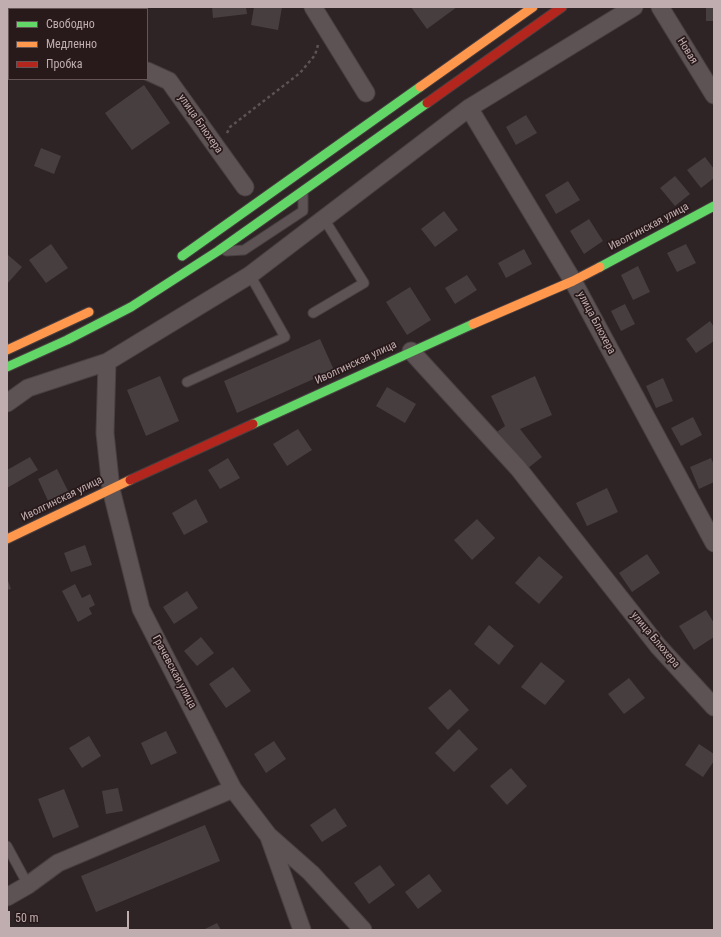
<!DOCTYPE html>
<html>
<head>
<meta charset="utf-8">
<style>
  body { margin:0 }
  #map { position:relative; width:721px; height:937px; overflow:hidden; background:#2e2426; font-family:"Roboto Condensed",sans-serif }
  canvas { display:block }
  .frame { position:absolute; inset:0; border:8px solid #c0adaf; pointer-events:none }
  .legend { position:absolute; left:8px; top:8px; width:140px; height:72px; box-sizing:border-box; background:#28191b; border:1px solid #655456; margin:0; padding:5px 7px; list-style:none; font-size:12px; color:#c0adaf }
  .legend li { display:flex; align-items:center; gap:8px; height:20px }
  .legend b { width:20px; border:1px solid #655456 }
  .scale { position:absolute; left:8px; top:911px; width:121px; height:18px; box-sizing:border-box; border:2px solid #c0adaf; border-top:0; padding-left:5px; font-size:12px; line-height:14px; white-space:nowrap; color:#c0adaf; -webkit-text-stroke:3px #28191b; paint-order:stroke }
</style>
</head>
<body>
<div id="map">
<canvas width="721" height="937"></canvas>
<div class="frame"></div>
<ul class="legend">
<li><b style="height:5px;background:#63d668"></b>Свободно</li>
<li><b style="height:5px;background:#ff974d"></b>Медленно</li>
<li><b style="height:5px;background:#b3261e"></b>Пробка</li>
</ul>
<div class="scale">50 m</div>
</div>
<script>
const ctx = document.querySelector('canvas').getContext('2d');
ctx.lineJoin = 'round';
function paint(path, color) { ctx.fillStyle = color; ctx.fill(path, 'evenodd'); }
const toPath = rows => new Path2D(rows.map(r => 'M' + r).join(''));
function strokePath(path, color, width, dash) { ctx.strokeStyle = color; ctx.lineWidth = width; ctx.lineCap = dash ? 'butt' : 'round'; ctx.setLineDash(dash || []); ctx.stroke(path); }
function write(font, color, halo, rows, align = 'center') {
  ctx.font = font + ' "Roboto Condensed",sans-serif'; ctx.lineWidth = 3.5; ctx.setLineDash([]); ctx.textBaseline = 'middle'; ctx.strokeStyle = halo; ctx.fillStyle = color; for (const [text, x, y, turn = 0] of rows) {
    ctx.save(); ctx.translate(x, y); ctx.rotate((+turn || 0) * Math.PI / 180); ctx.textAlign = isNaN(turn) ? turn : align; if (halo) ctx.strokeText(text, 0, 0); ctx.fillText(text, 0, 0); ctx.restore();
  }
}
paint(toPath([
  [102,7,129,7,129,9,102,9],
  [212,7,246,7,247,14,213,18],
  [254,7,282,7,278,30,251,25],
  [411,7,457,7,427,29],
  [706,7,714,7,714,21,706,21],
  [7,21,9,21,9,44,7,44],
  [144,85,170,123,132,150,105,113],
  [526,115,537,133,516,145,506,127],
  [41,148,61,156,54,174,34,166],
  [705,157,714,169,714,178,701,188,687,170],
  [675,176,690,194,675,206,660,188],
  [568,181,580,200,556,214,545,195],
  [444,211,458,230,435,247,421,229],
  [589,219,603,241,584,254,570,231],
  [51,244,68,268,46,283,29,260],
  [686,244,696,263,677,272,667,253],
  [524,249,532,264,506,278,498,263],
  [8,255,22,267,7,284,7,256],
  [638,266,650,292,633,300,621,275],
  [467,275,477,290,455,304,445,288],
  [410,287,431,320,407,335,386,302],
  [625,304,635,324,621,331,611,311],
  [710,321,714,327,714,341,696,353,686,339],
  [320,339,334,370,237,413,224,381],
  [160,376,179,421,146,436,127,390],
  [535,376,552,415,520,429,542,457,523,472,494,434,505,426,491,396],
  [663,378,673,401,656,408,646,386],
  [387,387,416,404,405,423,376,406],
  [693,417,702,435,681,446,671,428],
  [298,429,312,450,287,466,273,444],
  [30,457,38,470,7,488,7,470],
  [228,458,240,478,220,489,208,470],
  [711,458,714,465,714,482,699,489,690,467],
  [57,469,69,493,49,503,38,479],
  [607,488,618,512,587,526,576,503],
  [196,499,208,522,184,535,172,513],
  [477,519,495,538,472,560,454,540],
  [85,545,92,565,71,572,64,553],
  [647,554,660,573,632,592,619,573],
  [539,556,563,577,539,604,515,583],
  [7,578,11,589,7,590],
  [75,584,82,598,90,594,95,605,89,608,92,614,78,622,62,591],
  [187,591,198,608,174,624,163,607],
  [706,610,714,623,714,637,694,650,679,626],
  [489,625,514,646,499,665,474,644],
  [201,637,214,653,197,666,184,651],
  [541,662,565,681,545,705,521,687],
  [233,667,251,691,226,708,209,684],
  [629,678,645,698,624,714,608,694],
  [450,689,469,710,448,730,428,708],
  [459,729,478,749,454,772,435,753],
  [166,731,177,753,151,765,141,743],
  [89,736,101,756,82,768,69,748],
  [274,741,286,759,266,773,254,754],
  [699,744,714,754,714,761,703,777,685,765],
  [511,768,527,786,507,805,490,786],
  [118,788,123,811,106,814,102,791],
  [64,789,79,827,53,838,38,799],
  [335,808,347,826,322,842,310,825],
  [205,825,220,861,96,912,81,876],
  [380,865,395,885,369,904,354,883],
  [429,874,442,891,418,909,405,892],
  [217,923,221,930,203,930]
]), '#473e40');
const lane = toPath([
  [226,251,244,250,303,211,303,193],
  [313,313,364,283,324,219],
  [187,382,285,337,250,275],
  [7,846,28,885]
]);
const street = toPath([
  [313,7,366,93],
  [660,7,714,95],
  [7,69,9,69],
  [147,71,169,81,245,187],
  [469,108,573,281,714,543],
  [411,351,518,468,658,646,714,707],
  [107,362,105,433,111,489,141,609,233,789,268,835,311,873,363,930],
  [7,403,28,388,107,362,250,275,469,108,634,7],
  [269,837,302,930],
  [7,897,28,885,58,863,233,789]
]);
const fast = toPath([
  [182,256,420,87],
  [600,267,714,206],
  [7,367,67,340,131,307,218,251,427,103],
  [253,424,473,324]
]);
const slow = toPath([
  [420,87,533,7],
  [473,324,573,281,600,267],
  [7,350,89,312],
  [7,539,130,480]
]);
const jam = toPath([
  [427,103,562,7],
  [130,480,253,424]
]);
strokePath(lane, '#484041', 11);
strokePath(street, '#484041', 19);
strokePath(fast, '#483f40', 11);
strokePath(slow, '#483f40', 11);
strokePath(jam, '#483f40', 11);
strokePath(toPath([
  [227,133,230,127,300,73,315,55,318,45]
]), '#5c5355', 2.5, [3, 3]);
strokePath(lane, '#5d5354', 9);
strokePath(street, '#5d5354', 17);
strokePath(fast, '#63d668', 9);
strokePath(slow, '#ff974d', 9);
strokePath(jam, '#b3261e', 9);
write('11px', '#c0adaf', '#28191b', [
  ["Новая",687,51,58],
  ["улица Блюхера",200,124,55],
  ["Иволгинская улица",649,227,-28],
  ["улица Блюхера",596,323,62],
  ["Иволгинская улица",356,363,-25],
  ["Иволгинская улица",62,499,-26],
  ["улица Блюхера",655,640,50],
  ["Грачевская улица",174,672,62]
]);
</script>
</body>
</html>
